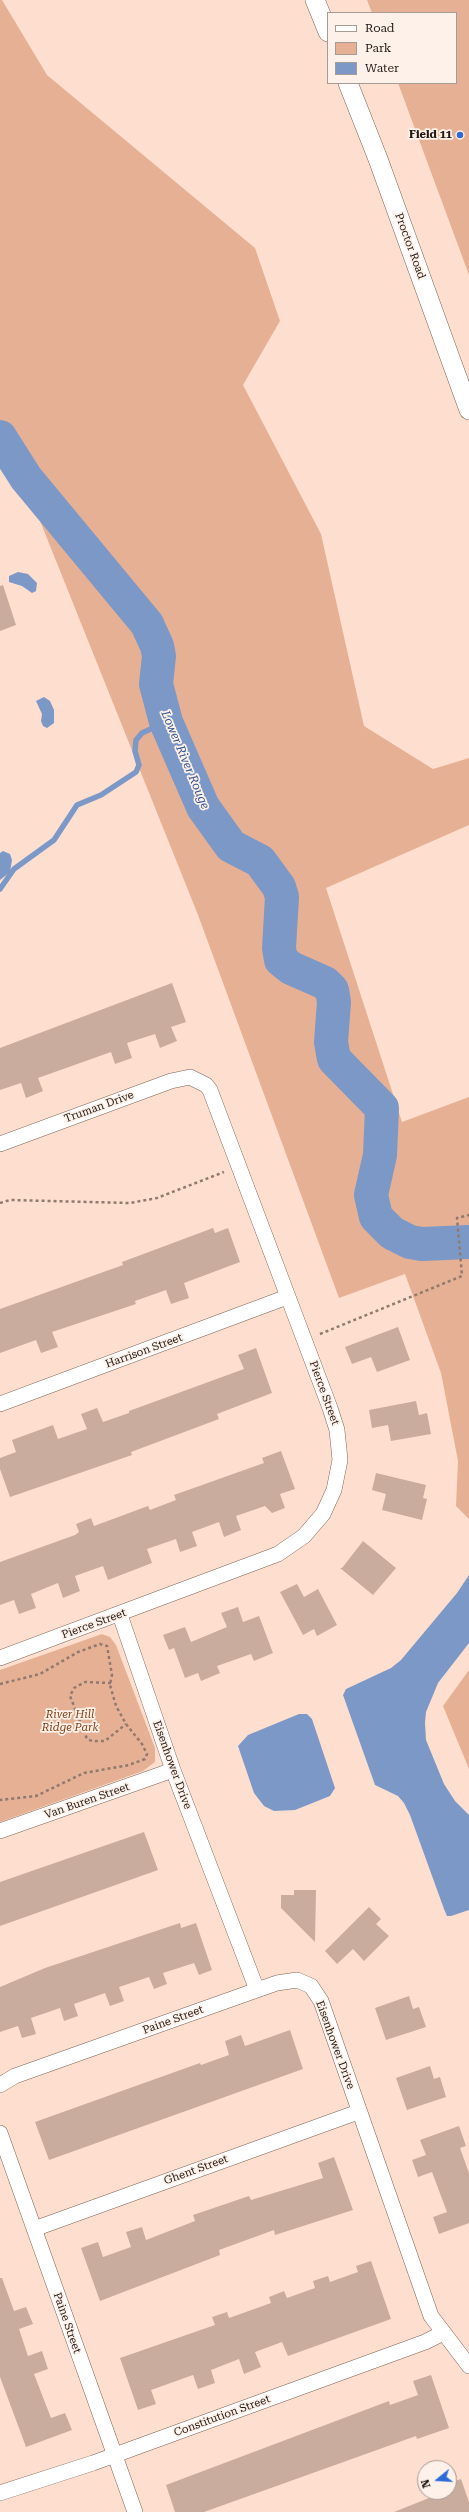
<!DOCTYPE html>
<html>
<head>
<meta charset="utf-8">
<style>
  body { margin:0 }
  #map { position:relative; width:469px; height:2512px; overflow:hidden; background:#fedfcf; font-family:"Roboto Serif",serif }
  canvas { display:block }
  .legend { position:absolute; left:327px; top:12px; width:130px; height:72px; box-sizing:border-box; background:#fdf1ea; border:1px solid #a69a94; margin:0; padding:5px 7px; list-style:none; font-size:12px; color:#231812 }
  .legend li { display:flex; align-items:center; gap:8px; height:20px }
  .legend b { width:20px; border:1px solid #a69a94 }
  .north { position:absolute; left:417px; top:2460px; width:40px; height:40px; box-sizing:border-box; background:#fdf1ea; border:1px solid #a69a94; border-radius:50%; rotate:252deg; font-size:11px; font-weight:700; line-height:16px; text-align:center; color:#231812 }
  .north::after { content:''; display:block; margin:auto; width:14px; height:18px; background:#2b6bd8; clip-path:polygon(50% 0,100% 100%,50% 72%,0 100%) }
</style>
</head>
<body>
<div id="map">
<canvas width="469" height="2512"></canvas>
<ul class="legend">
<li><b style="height:5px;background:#fff"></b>Road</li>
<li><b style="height:11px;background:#e6b094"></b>Park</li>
<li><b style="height:11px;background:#7c98c7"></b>Water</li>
</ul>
<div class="north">N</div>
</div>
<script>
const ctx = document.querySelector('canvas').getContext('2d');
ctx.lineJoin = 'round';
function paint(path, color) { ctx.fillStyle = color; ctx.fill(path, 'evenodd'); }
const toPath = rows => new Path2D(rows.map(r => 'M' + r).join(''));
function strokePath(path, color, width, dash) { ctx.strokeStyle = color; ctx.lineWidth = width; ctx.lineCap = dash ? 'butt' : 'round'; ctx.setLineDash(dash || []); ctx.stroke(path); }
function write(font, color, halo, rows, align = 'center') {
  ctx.font = font + ' "Roboto Serif",serif'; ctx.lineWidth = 3.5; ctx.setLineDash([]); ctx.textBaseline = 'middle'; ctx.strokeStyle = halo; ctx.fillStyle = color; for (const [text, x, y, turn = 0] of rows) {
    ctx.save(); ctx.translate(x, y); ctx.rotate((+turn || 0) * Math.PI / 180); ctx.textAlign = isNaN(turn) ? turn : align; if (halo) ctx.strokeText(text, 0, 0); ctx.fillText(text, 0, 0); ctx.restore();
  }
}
paint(toPath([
  [0,0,2,0,47,75,255,248,280,321,243,385,321,534,364,726,433,769,469,758,469,825,326,888,402,1122,469,1097,469,1519,456,1506,458,1461,441,1373,405,1274,339,1298,198,915,34,506,0,461],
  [367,0,469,0,469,275,398,83,456,83,456,13,372,13],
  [102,1634,110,1637,116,1645,155,1748,155,1762,143,1771,0,1822,0,1670],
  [469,1670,469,1769,443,1706]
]), '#e6b094');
paint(toPath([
  [18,572,28,574,37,583,36,591,32,593,22,586,9,582,9,576],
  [44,697,50,701,54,710,54,723,47,728,43,726,41,721,42,714,36,701],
  [3,851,10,854,12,860,10,872,0,880,0,853],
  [469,1575,469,1643,438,1683,426,1712,425,1723,426,1740,444,1784,455,1801,469,1815,469,1910,451,1916,447,1916,444,1909,410,1815,404,1803,398,1796,375,1785,343,1695,346,1689,391,1668,401,1660,457,1593],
  [299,1714,307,1714,312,1719,335,1788,330,1796,295,1810,274,1811,264,1806,254,1793,238,1746,248,1735]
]), '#7c98c7');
strokePath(toPath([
  [0,889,14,869,54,840,77,805,101,795,136,772,139,765,135,751,136,740,142,733,166,722]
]), '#7c98c7', 5.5);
strokePath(toPath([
  [0,437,26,478,147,624,157,646,159,656,156,684,166,722,203,807,231,846,260,861,279,887,282,897,279,948,281,960,291,968,325,983,332,990,334,1002,331,1042,334,1059,382,1108,380,1155,371,1195,376,1217,392,1233,410,1242,422,1244,469,1242]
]), '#7c98c7', 34);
paint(toPath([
  [3,585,16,625,0,631,0,586],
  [172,983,186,1022,171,1027,177,1041,160,1048,155,1034,127,1043,132,1058,115,1064,111,1052,38,1078,43,1091,26,1098,21,1083,0,1090,0,1048],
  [213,1228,215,1233,228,1228,240,1262,184,1283,189,1298,171,1304,166,1290,135,1301,136,1304,52,1332,58,1347,41,1353,36,1340,0,1353,0,1309,123,1265,122,1262],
  [398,1327,410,1360,377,1372,371,1357,352,1364,345,1347],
  [256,1348,272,1393,217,1414,219,1419,131,1452,132,1455,10,1497,0,1469,0,1458,16,1452,12,1440,53,1425,58,1439,87,1429,81,1414,97,1408,103,1422,129,1413,129,1411,244,1369,238,1355],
  [416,1401,419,1415,427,1413,431,1434,391,1441,388,1425,372,1428,369,1410],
  [281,1451,295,1489,280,1494,285,1508,272,1513,265,1506,236,1516,241,1530,224,1537,219,1522,192,1532,197,1546,180,1552,176,1539,147,1549,152,1563,108,1580,103,1566,75,1576,80,1591,63,1598,58,1583,31,1594,36,1608,19,1614,14,1600,0,1605,0,1562,75,1535,79,1532,76,1524,91,1518,94,1526,148,1506,150,1510,176,1500,174,1495,264,1463,262,1458],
  [376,1473,426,1485,423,1498,427,1499,422,1520,382,1510,386,1494,372,1490],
  [363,1541,396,1568,373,1595,340,1568,342,1568],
  [297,1584,304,1597,318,1589,337,1625,317,1636,314,1629,303,1635,280,1592],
  [238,1607,243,1622,259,1616,273,1653,254,1661,251,1654,217,1666,220,1673,201,1681,198,1673,185,1678,174,1648,169,1650,163,1635,185,1627,191,1642,227,1627,221,1613],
  [144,1832,158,1870,0,1926,0,1882],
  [294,1890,316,1890,315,1942,281,1908,281,1895,294,1895],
  [369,1907,381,1919,376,1924,389,1936,364,1961,353,1949,337,1964,325,1951],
  [180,1923,181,1928,196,1923,212,1970,199,1975,194,1963,163,1973,167,1984,154,1989,149,1977,119,1987,124,2001,110,2006,105,1993,74,2004,78,2016,64,2021,60,2008,31,2018,36,2034,22,2038,18,2026,0,2032,0,1987,45,1968],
  [409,1996,413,2009,419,2007,426,2027,386,2040,375,2008],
  [290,2030,303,2069,49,2160,35,2122,200,2063,201,2065,229,2055,225,2041,241,2035,245,2046],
  [430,2066,434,2079,440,2077,446,2097,407,2110,396,2078],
  [459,2126,466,2146,460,2148,469,2173,469,2223,439,2234,433,2217,447,2212,432,2172,418,2177,412,2160,426,2155,420,2140],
  [334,2157,353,2210,275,2235,274,2230,219,2250,220,2255,100,2301,81,2248,98,2242,103,2257,131,2247,126,2232,142,2227,146,2240,195,2221,193,2215,249,2196,251,2200,323,2178,318,2163],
  [371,2261,391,2319,288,2356,282,2342,255,2352,261,2367,244,2374,239,2359,211,2370,215,2383,198,2389,193,2375,151,2390,156,2404,138,2410,120,2358,215,2325,212,2317,227,2312,229,2318,271,2303,269,2297,284,2291,287,2298,315,2288,313,2281,328,2276,330,2282,358,2272,356,2266],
  [0,2278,2,2278,14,2311,26,2307,33,2324,19,2329,28,2356,42,2351,48,2369,34,2374,51,2418,65,2413,72,2430,26,2447,0,2377],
  [431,2375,449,2428,417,2439,416,2436,204,2512,175,2512,166,2485,389,2401,390,2405,418,2395,413,2381],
  [461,2479,469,2502,469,2512,394,2512,444,2492,449,2492,449,2483]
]), '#c9ac9d');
const minor = toPath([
  [0,1144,171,1081,190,1077,206,1085,210,1090,330,1408,337,1430,340,1460,334,1490,323,1514,304,1536,278,1554,0,1658],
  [0,1404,287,1297],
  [120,1615,173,1770,257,1990,277,1983,297,1980,311,1986,321,2001,431,2316,469,2366],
  [0,1831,173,1770],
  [0,2085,15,2076,257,1990],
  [0,2133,135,2512],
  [34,2229,358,2112],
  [0,2493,93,2463,425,2342,443,2333]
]);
const tertiary = toPath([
  [315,0,328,32],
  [348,83,378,159,469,410]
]);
strokePath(minor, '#7e6355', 16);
strokePath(tertiary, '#7e6355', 20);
strokePath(toPath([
  [0,1203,10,1200,130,1203,157,1198,224,1172],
  [320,1334,462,1276,457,1218,469,1215],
  [111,1683,85,1682,74,1688,70,1696,87,1739,92,1741,105,1741,126,1724],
  [0,1684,40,1674,78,1652,100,1644,107,1646,112,1675,110,1685,116,1706,126,1724,142,1744,147,1754,145,1759,129,1765,84,1773,36,1796,0,1800]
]), '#8f7a6f', 2.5, [3, 3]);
strokePath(minor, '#fff', 15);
strokePath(tertiary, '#fff', 19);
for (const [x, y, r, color] of [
  [460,135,4,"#2b6bd8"]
]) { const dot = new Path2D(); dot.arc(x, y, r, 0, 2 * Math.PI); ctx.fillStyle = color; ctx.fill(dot); strokePath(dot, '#fdf1ea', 1.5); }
write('bold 11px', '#231812', '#fdf1ea', [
  ["Field 11",452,135]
], 'right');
write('11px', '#231812', '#fdf1ea', [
  ["Proctor Road",410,246,70],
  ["Truman Drive",99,1107,-20],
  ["Harrison Street",144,1351,-20],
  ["Pierce Street",324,1393,70],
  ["Pierce Street",94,1624,-20],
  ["Eisenhower Drive",172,1765,70],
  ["Van Buren Street",87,1801,-19],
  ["Paine Street",173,2020,-20],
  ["Eisenhower Drive",335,2045,70],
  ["Ghent Street",196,2170,-20],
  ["Paine Street",67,2323,71],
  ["Constitution Street",222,2416,-20]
]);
write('italic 11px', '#813e13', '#fdf1ea', [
  ["River Hill",70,1715],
  ["Ridge Park",70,1728]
]);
write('italic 12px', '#30528e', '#fdf1ea', [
  ["Lower River Rouge",185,760,67]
]);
</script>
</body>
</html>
